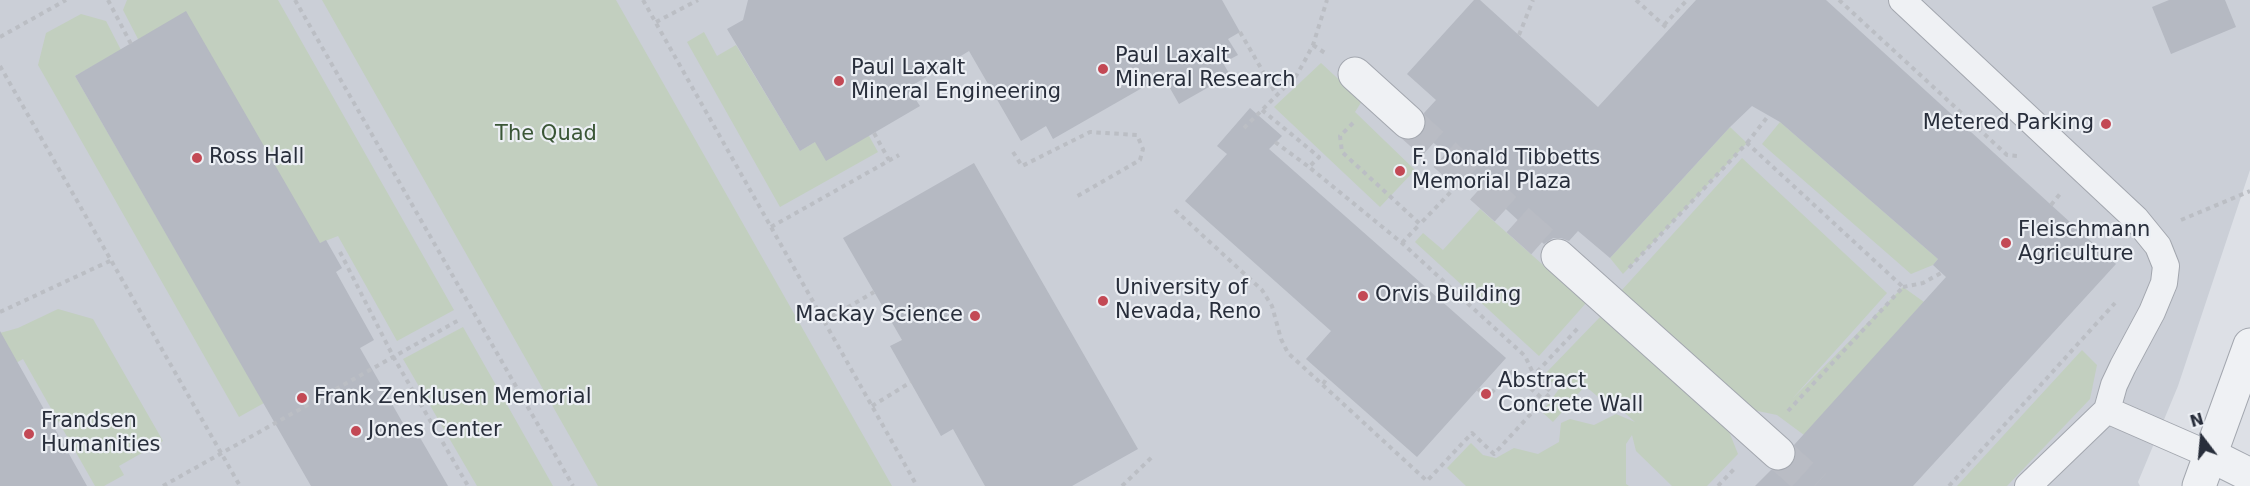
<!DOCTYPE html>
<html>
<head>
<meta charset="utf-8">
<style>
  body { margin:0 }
  #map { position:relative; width:2250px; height:486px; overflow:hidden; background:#dde0e6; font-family:"DejaVu Sans",sans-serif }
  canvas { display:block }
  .north { position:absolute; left:2172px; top:408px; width:60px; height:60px; -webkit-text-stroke:4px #eceff4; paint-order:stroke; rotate:344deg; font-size:16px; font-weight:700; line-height:24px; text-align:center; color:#282e3b }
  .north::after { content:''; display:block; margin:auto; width:21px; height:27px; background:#282e3b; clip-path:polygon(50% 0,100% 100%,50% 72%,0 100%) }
</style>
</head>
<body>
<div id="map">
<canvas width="2250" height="486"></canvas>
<div class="north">N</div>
</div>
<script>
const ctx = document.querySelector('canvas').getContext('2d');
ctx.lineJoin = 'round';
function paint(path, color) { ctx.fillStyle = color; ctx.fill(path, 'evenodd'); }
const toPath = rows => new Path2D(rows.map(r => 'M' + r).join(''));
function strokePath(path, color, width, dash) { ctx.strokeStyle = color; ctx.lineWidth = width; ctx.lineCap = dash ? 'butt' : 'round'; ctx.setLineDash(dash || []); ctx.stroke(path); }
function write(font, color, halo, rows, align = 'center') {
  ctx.font = font + ' "DejaVu Sans",sans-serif'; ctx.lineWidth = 4.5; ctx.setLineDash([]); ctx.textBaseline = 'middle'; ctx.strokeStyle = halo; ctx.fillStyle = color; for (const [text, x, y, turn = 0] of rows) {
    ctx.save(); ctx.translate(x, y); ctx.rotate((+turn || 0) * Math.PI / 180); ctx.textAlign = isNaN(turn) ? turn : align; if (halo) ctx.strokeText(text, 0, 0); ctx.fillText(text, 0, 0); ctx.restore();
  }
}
paint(toPath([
  [0,0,2250,0,2250,170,2178,386,2138,482,2140,486,0,486]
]), '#cbcfd7');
paint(toPath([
  [127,0,278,0,454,310,397,341,338,236,320,243,138,39,123,10],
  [322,0,616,0,892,486,598,486],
  [81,14,106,21,121,50,75,76,264,403,239,417,38,65,46,33],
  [704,32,717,56,736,45,800,151,815,142,869,136,878,152,780,207,687,42],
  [1321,63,1362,101,1355,112,1415,170,1380,207,1274,107],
  [1780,122,1938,259,1933,265,1911,274,1762,144],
  [1730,127,1747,143,1623,274,1610,258],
  [1742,158,1887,293,1792,399,1903,287,1924,302,1804,435,1777,415,1748,409,1621,291],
  [1480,209,1586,303,1539,356,1415,242,1423,233,1443,250],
  [58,309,93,319,163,441,119,466,124,475,104,486,95,486,23,359,0,372,0,333,18,328],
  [1601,316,1728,429,1738,454,1707,486,1672,486,1636,451,1632,435,1626,444,1626,484,1629,486,1466,486,1447,468,1471,443,1483,455,1496,458,1514,448,1538,454,1559,442,1561,423,1570,419,1594,425,1616,414,1635,422,1617,406,1613,409,1585,386,1553,422,1542,412,1559,389,1544,375],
  [463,327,553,486,477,486,403,359],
  [2082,350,2097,365,2090,399,2007,486,1957,486]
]), '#c2cfbf');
paint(toPath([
  [748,0,1222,0,1240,32,1228,39,1238,55,1223,63,1230,75,1179,104,1163,76,1053,139,1046,126,1021,141,969,51,908,88,920,106,826,161,815,142,800,151,727,29,743,20],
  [1474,0,1480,0,1598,107,1696,0,1826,0,2116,264,1913,486,1755,486,1771,470,1783,471,1792,466,1796,456,1794,445,1946,277,1933,265,1938,259,1780,122,1752,106,1730,127,1610,258,1578,231,1569,241,1561,238,1553,238,1544,244,1423,133,1426,125,1424,113,1436,100,1407,74],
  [2169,0,2225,0,2236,27,2171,54,2152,7],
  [186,11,320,243,326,240,342,268,336,272,374,340,360,348,404,425,411,422,448,486,311,486,75,76],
  [1250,108,1282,136,1269,149,1506,358,1417,457,1306,359,1331,331,1185,201,1227,154,1217,146],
  [974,163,1138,449,1072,486,985,486,953,429,941,436,890,346,902,340,843,238],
  [0,331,87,486,0,486]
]), '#b5b9c2');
strokePath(toPath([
  [1408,122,1558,256],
  [1778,453,1815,486]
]), '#b9bcc4', 33, [33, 16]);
const service = toPath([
  [1902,0,2136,219,2158,246,2166,266,2164,283,2152,312,2123,366,2114,385,2107,410,2210,455],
  [2028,486,2107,410]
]);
const pedestrian = toPath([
  [1355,74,1408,122],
  [1558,256,1778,453]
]);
const minor = toPath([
  [2210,455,2250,475]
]);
const tertiary = toPath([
  [2199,486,2250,345]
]);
strokePath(service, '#a3a7af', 28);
strokePath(pedestrian, '#a3a7af', 35);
strokePath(minor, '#a3a7af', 35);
strokePath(tertiary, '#a3a7af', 35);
strokePath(toPath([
  [108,0,131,44],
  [295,0,573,486],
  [643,0,917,486],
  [1636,0,1669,30],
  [1839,0,2007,155,2018,156],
  [656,22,698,0],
  [1664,25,1687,0],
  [1240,32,1276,94],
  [1519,35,1533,0],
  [0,37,66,0],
  [1313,45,1325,53],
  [0,66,240,486],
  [1262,110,1319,157,1309,167,1402,243,1525,356,1534,375],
  [1353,123,1340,136,1342,152,1420,224,1467,175],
  [1244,128,1296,76,1303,64,1313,45,1327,0],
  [874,133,889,160],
  [1275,142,1309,167],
  [1747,143,1769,115],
  [1013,152,1022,166,1090,132,1137,135,1143,149,1140,160,1076,197],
  [2051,205,2060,194],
  [1175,210,1262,290,1272,306,1281,339,1288,353,1427,481,1472,433,1494,454,1551,392,1534,375,1580,326],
  [2181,220,2250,191],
  [771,227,899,155],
  [1402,243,1420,224],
  [340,252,394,358,468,486],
  [1629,268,1747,143,1903,287,1788,411],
  [1903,287,1923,283,1941,273],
  [0,312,112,260],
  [824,321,874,292],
  [1323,384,1327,378],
  [1478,389,1487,397,1512,372,1544,400],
  [872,406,911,382],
  [163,486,459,320],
  [1122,486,1153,456],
  [1718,486,1736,467],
  [1949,486,2115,303]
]), '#bbbec4', 4, [4.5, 4.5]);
strokePath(service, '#eff1f4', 26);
strokePath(pedestrian, '#eff1f4', 33);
strokePath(minor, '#eff1f4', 33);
strokePath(tertiary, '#eff1f4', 33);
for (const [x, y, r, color] of [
  [1103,69,6,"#c34955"],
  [839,81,6,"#c34955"],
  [2106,124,6,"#c34955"],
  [197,158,6,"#c34955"],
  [1400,171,6,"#c34955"],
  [2006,243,6,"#c34955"],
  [1363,296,6,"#c34955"],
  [1103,301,6,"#c34955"],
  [975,316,6,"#c34955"],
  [1486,394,6,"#c34955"],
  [302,398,6,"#c34955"],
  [356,431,6,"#c34955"],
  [29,434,6,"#c34955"]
]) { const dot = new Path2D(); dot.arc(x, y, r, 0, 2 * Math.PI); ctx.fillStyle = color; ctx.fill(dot); strokePath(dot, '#eceff4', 2); }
write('21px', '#282e3b', '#eceff4', [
  ["Paul Laxalt",1115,57],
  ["Mineral Research",1115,81],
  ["Paul Laxalt",851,69],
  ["Mineral Engineering",851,93],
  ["Metered Parking",2094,124,"right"],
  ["Ross Hall",209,158],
  ["F. Donald Tibbetts",1412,159],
  ["Memorial Plaza",1412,183],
  ["Fleischmann",2018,231],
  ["Agriculture",2018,255],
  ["University of",1115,289],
  ["Nevada, Reno",1115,313],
  ["Orvis Building",1375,296],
  ["Mackay Science",963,316,"right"],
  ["Abstract",1498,382],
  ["Concrete Wall",1498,406],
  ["Frank Zenklusen Memorial",314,398],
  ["Frandsen",41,422],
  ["Humanities",41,446],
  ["Jones Center",368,431]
], 'left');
write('21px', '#3a5636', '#eceff4', [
  ["The Quad",546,135]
]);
</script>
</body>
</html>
